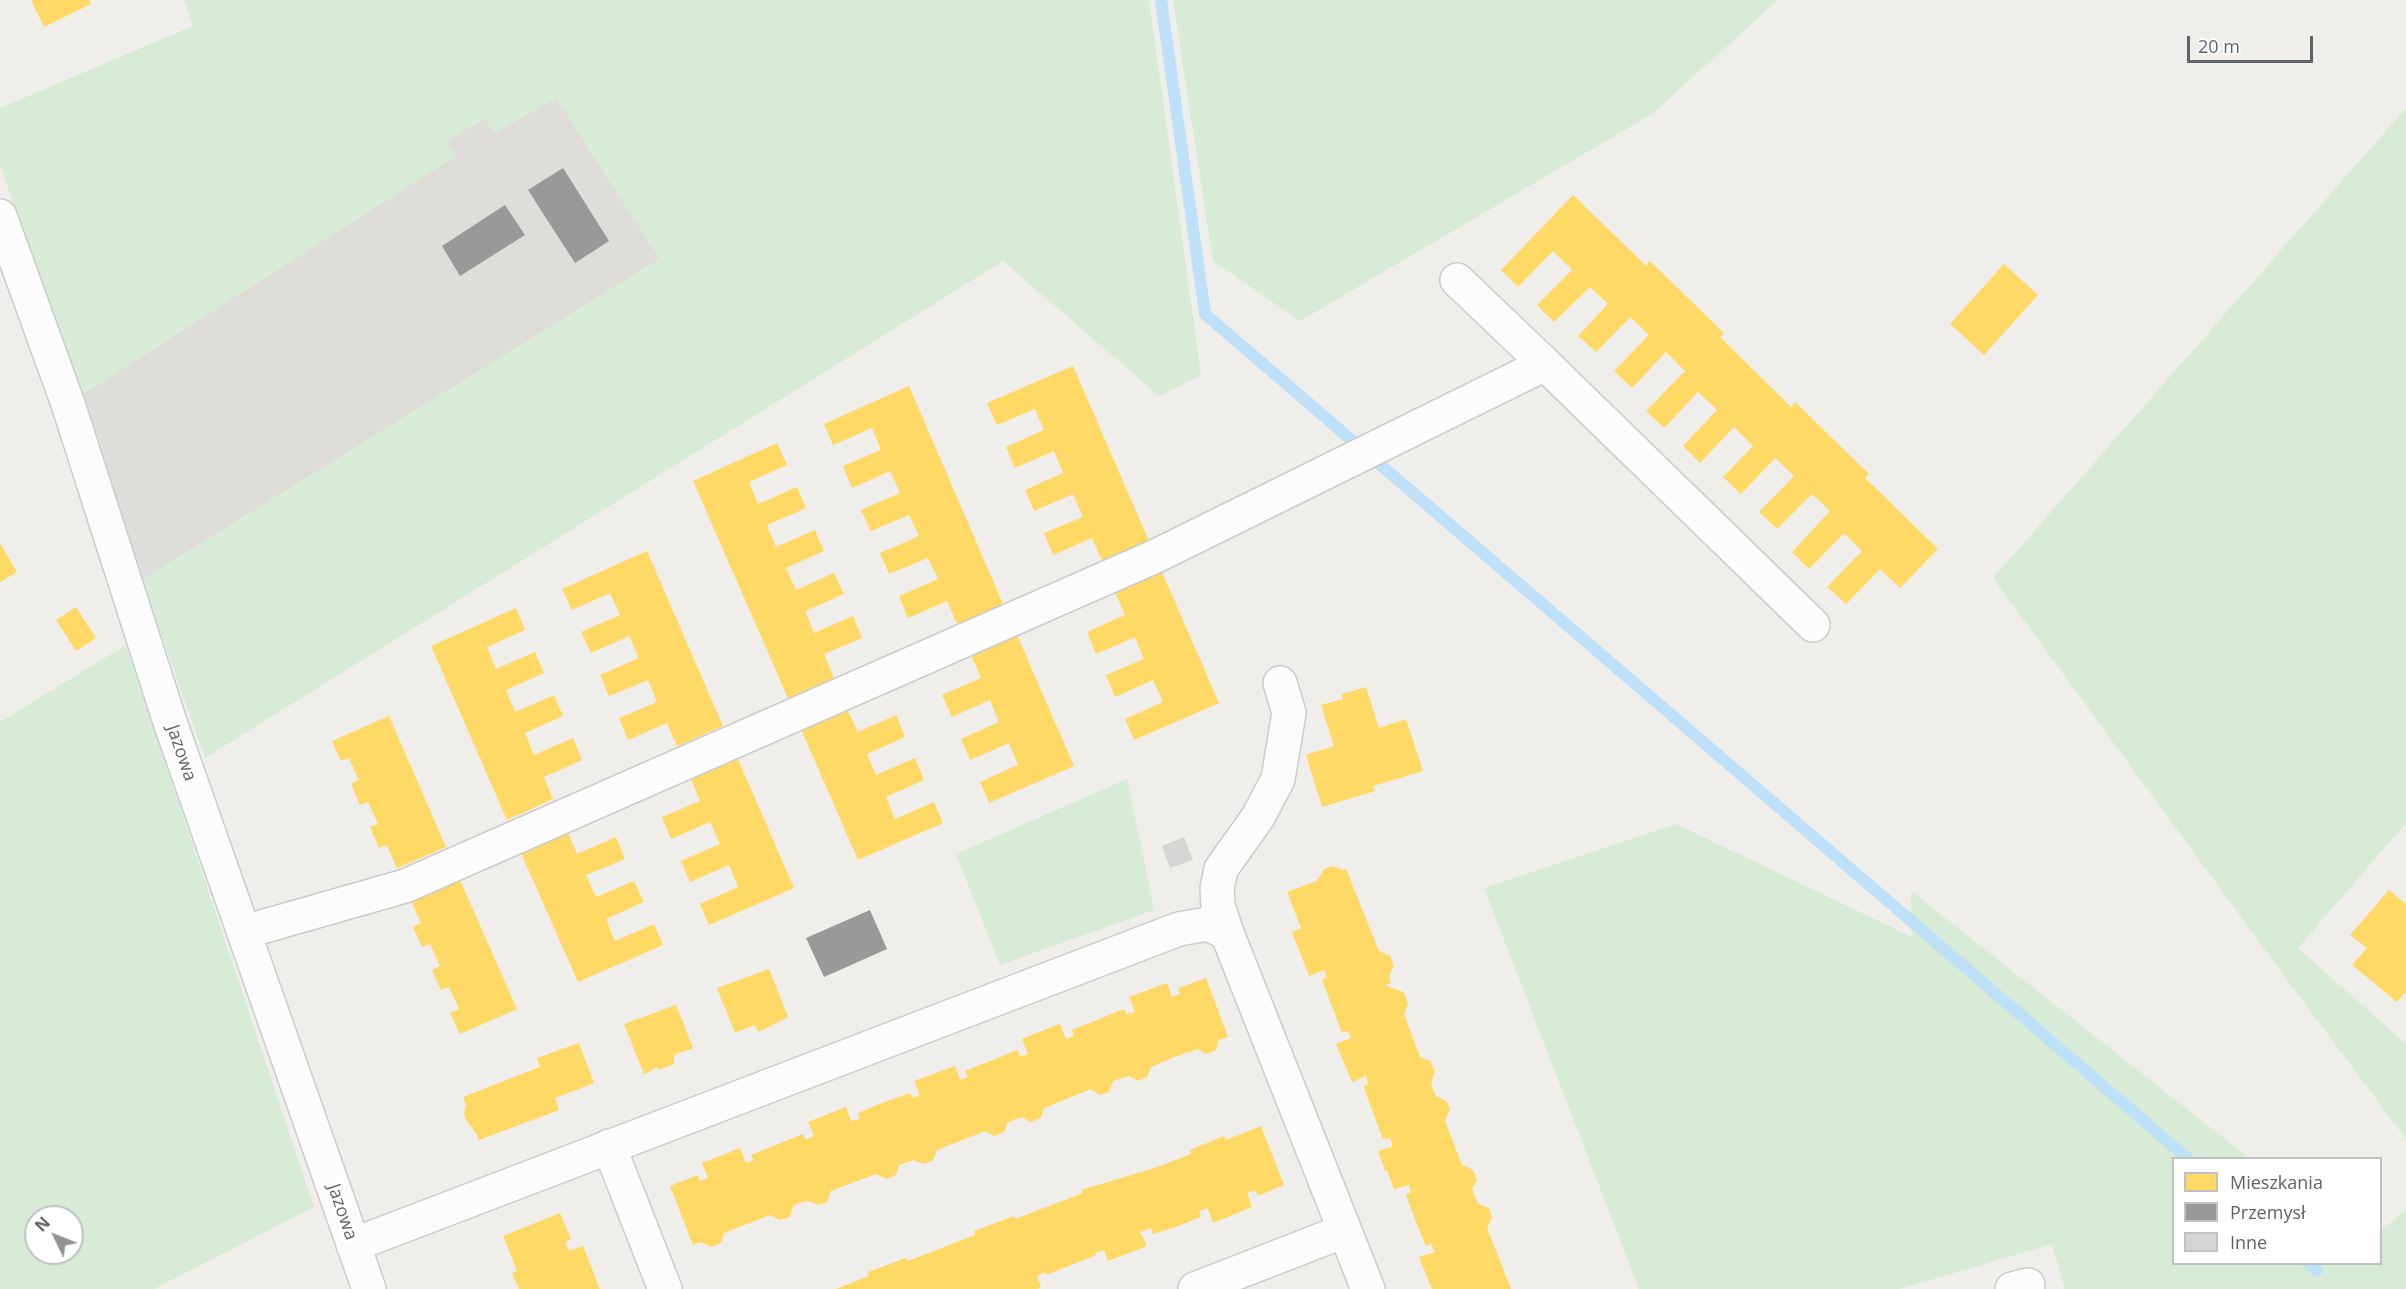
<!DOCTYPE html>
<html>
<head>
<meta charset="utf-8">
<style>
  body { margin:0 }
  #map { position:relative; width:2406px; height:1289px; overflow:hidden; background:#efeeea; font-family:"Open Sans",sans-serif }
  canvas { display:block }
  .legend { position:absolute; left:2172px; top:1157px; width:210px; height:108px; box-sizing:border-box; background:#fff; border:2px solid #bfc1c3; margin:0; padding:8px 10px; list-style:none; font-size:18px; color:#5f6368 }
  .legend li { display:flex; align-items:center; gap:12px; height:30px }
  .legend b { width:30px; border:2px solid #bfc1c3 }
  .north { position:absolute; left:24px; top:1205px; width:60px; height:60px; box-sizing:border-box; background:#fff; border:2px solid #bfc1c3; border-radius:50%; rotate:313deg; font-size:16px; font-weight:700; line-height:24px; text-align:center; color:#5f6368 }
  .north::after { content:''; display:block; margin:auto; width:21px; height:27px; background:#919496; clip-path:polygon(50% 0,100% 100%,50% 72%,0 100%) }
  .scale { position:absolute; left:2187px; top:36px; width:126px; height:27px; box-sizing:border-box; border:3px solid #5f6368; border-top:0; padding-left:8px; font-size:18px; line-height:21px; white-space:nowrap; color:#5f6368; -webkit-text-stroke:4px #fff; paint-order:stroke }
</style>
</head>
<body>
<div id="map">
<canvas width="2406" height="1289"></canvas>
<ul class="legend">
<li><b style="height:16px;background:#ffd966"></b>Mieszkania</li>
<li><b style="height:16px;background:#999"></b>Przemysł</li>
<li><b style="height:16px;background:#d6d5d3"></b>Inne</li>
</ul>
<div class="north">N</div>
<div class="scale">20 m</div>
</div>
<script>
const ctx = document.querySelector('canvas').getContext('2d');
ctx.lineJoin = 'round';
function paint(path, color) { ctx.fillStyle = color; ctx.fill(path, 'evenodd'); }
const toPath = rows => new Path2D(rows.map(r => 'M' + r).join(''));
function strokePath(path, color, width, dash) { ctx.strokeStyle = color; ctx.lineWidth = width; ctx.lineCap = dash ? 'butt' : 'round'; ctx.setLineDash(dash || []); ctx.stroke(path); }
function write(font, color, halo, rows, align = 'center') {
  ctx.font = font + ' "Open Sans",sans-serif'; ctx.lineWidth = 6; ctx.setLineDash([]); ctx.textBaseline = 'middle'; ctx.strokeStyle = halo; ctx.fillStyle = color; for (const [text, x, y, turn = 0] of rows) {
    ctx.save(); ctx.translate(x, y); ctx.rotate((+turn || 0) * Math.PI / 180); ctx.textAlign = isNaN(turn) ? turn : align; if (halo) ctx.strokeText(text, 0, 0); ctx.fillText(text, 0, 0); ctx.restore();
  }
}
paint(toPath([
  [556,97,660,259,142,580,78,397,455,156,446,141,485,118,495,133]
]), '#dfddda');
paint(toPath([
  [184,0,1149,0,1201,375,1159,396,1003,261,205,758,142,580,660,259,556,97,495,133,485,118,447,141,456,156,78,397,0,164,0,108,193,26],
  [1173,0,1778,0,1652,114,1300,321,1213,261],
  [2406,108,2406,823,2298,948,2406,1044,2406,1139,2279,969,1993,578],
  [126,645,314,1207,154,1289,0,1289,0,722],
  [36,1217,72,1217,72,1253,36,1253],
  [1127,779,1154,910,1000,965,956,854],
  [1676,824,1912,937,1911,891,2249,1158,2174,1158,2174,1264,2380,1264,2381,1231,2406,1209,2406,1289,2065,1289,2052,1244,1900,1289,1639,1289,1484,888]
]), '#d8ebd6');
paint(toPath([
  [31,0,89,0,91,4,44,27],
  [1573,195,1646,266,1650,261,1724,333,1720,337,1791,407,1795,402,1869,474,1865,478,1938,549,1900,588,1880,569,1846,604,1827,587,1862,551,1844,533,1809,569,1792,552,1830,511,1812,494,1777,529,1759,512,1794,476,1775,458,1741,494,1723,477,1753,446,1734,427,1700,463,1683,446,1717,410,1698,392,1664,428,1646,411,1685,371,1666,352,1632,388,1614,371,1649,335,1630,317,1596,352,1578,336,1608,304,1590,287,1554,322,1537,305,1572,270,1553,251,1518,287,1501,270],
  [2004,264,2038,295,1984,355,1950,324],
  [1073,366,1149,541,1102,561,1092,538,1053,555,1044,533,1083,517,1073,494,1034,511,1025,490,1063,473,1054,451,1015,468,1006,447,1044,430,1035,409,997,425,987,403],
  [909,386,1003,604,957,624,947,601,908,618,899,596,938,579,928,558,889,574,880,553,919,536,909,515,871,531,861,510,900,493,890,471,852,488,843,466,881,450,872,428,833,445,824,424],
  [777,443,787,465,749,482,758,504,797,487,806,508,767,525,776,547,815,530,824,551,786,568,796,590,834,573,844,594,805,611,814,633,853,616,862,638,824,654,834,678,788,698,693,481],
  [0,543,17,572,0,582],
  [647,551,723,726,677,746,667,723,628,740,619,718,657,702,648,680,609,696,600,675,639,658,629,636,591,653,581,632,620,615,610,593,572,610,562,589],
  [1162,572,1219,703,1134,740,1125,719,1163,702,1153,680,1115,697,1106,675,1144,659,1135,637,1096,654,1087,632,1125,615,1115,592],
  [76,607,96,638,76,651,56,620],
  [516,608,525,630,487,647,496,669,535,652,544,673,506,690,515,712,554,695,563,716,525,733,534,755,573,738,582,760,544,777,553,799,507,820,431,646],
  [1017,635,1074,766,989,803,980,782,1018,765,1009,743,970,760,961,739,999,722,990,700,952,717,942,695,981,678,971,655],
  [1366,687,1379,728,1406,719,1423,771,1373,786,1375,791,1322,807,1306,755,1334,746,1321,705,1343,699,1342,694],
  [847,709,858,732,896,715,905,737,867,754,876,775,915,758,924,780,886,797,895,819,934,802,943,823,858,860,801,729],
  [389,716,446,847,397,868,387,845,379,848,370,827,378,824,368,802,360,805,351,784,359,780,349,758,341,761,332,741],
  [737,757,794,888,709,925,700,904,738,887,729,865,690,882,681,861,720,844,710,822,671,839,662,817,700,801,690,777],
  [567,831,577,854,616,837,625,859,586,875,596,897,634,881,644,902,606,919,615,941,654,924,663,945,578,982,520,851],
  [1333,866,1343,870,1346,869,1379,951,1390,956,1394,966,1389,976,1391,983,1385,985,1403,992,1407,1000,1408,1004,1404,1014,1420,1057,1430,1061,1435,1071,1431,1084,1436,1096,1446,1101,1450,1109,1445,1121,1462,1165,1473,1170,1477,1180,1472,1189,1478,1204,1489,1208,1492,1218,1487,1228,1511,1289,1432,1289,1419,1257,1435,1252,1431,1244,1426,1246,1415,1219,1406,1195,1411,1192,1409,1185,1394,1189,1387,1170,1385,1171,1378,1151,1393,1146,1390,1138,1383,1139,1365,1091,1364,1086,1368,1084,1366,1076,1352,1082,1336,1044,1351,1038,1348,1031,1342,1033,1332,1006,1322,980,1327,977,1324,970,1309,976,1292,932,1301,928,1287,892,1317,881,1324,869],
  [459,878,517,1009,460,1034,450,1013,459,1009,449,987,441,990,432,970,440,966,430,944,422,947,413,927,421,923,410,899],
  [2389,890,2406,904,2406,992,2397,1002,2352,965,2367,948,2350,935],
  [769,969,788,1017,759,1032,754,1025,735,1033,717,988],
  [1206,978,1228,1037,1219,1040,1216,1050,1206,1054,1198,1049,1174,1057,1151,1067,1147,1077,1138,1081,1129,1076,1113,1081,1109,1092,1100,1095,1091,1089,1044,1108,1041,1118,1031,1122,1022,1117,1008,1122,1004,1132,994,1136,985,1131,937,1150,933,1160,923,1164,914,1160,899,1165,896,1175,886,1179,876,1174,831,1191,827,1202,818,1205,809,1201,799,1203,793,1206,790,1217,780,1220,770,1215,724,1233,721,1243,711,1247,701,1242,693,1245,670,1186,698,1175,700,1181,708,1178,702,1163,740,1148,746,1163,754,1160,751,1155,803,1134,806,1140,814,1136,808,1122,846,1107,851,1121,860,1119,858,1113,882,1103,910,1093,912,1098,920,1095,914,1081,955,1066,960,1080,968,1077,965,1071,1018,1050,1020,1057,1028,1054,1022,1039,1041,1031,1060,1024,1066,1039,1074,1036,1072,1030,1124,1009,1126,1014,1135,1012,1129,997,1167,983,1172,997,1180,994,1178,988],
  [676,1005,693,1048,674,1055,674,1064,659,1070,658,1067,644,1074,624,1024],
  [579,1043,594,1083,555,1098,559,1110,479,1140,476,1133,466,1120,464,1114,466,1105,463,1097,540,1067,537,1058],
  [1261,1126,1284,1185,1258,1196,1255,1190,1247,1193,1252,1207,1213,1223,1208,1208,1199,1211,1201,1217,1178,1226,1153,1234,1151,1228,1140,1232,1147,1246,1108,1261,1104,1250,1095,1253,1096,1255,1046,1275,1046,1272,1037,1276,1041,1287,1037,1289,836,1289,869,1276,868,1272,906,1258,908,1261,975,1235,974,1231,1014,1216,1015,1219,1083,1193,1081,1190,1155,1168,1191,1154,1190,1150,1224,1136,1226,1140],
  [560,1213,571,1239,565,1242,569,1251,583,1246,600,1289,519,1289,512,1273,517,1271,503,1236]
]), '#ffd966');
paint(toPath([
  [563,168,609,241,575,263,528,190],
  [505,205,525,235,460,276,442,246],
  [870,910,887,949,824,977,806,938]
]), '#999');
strokePath(toPath([
  [1161,0,1205,314,2187,1158],
  [2309,1264,2317,1270]
]), '#bfe0f9', 12);
paint(toPath([
  [1184,837,1193,860,1170,868,1162,846]
]), '#d6d5d3');
const minor = toPath([
  [0,216,68,404,170,722,369,1289],
  [1457,280,1545,364],
  [244,932,405,886,1156,556,1545,364,1813,625],
  [1227,933,1218,906,1217,889,1221,869,1258,817,1278,779,1289,713,1280,683],
  [609,1146,665,1289],
  [353,1245,1179,929,1207,924,1227,933,1368,1289],
  [1195,1289,1344,1231],
  [2012,1289,2028,1285]
]);
strokePath(minor, '#cbcccc', 36);
strokePath(minor, '#fdfcfc', 33);
write('18px', '#5f6368', '#fff', [
  ["Jazowa",181,753,71],
  ["Jazowa",342,1212,71]
]);
</script>
</body>
</html>
